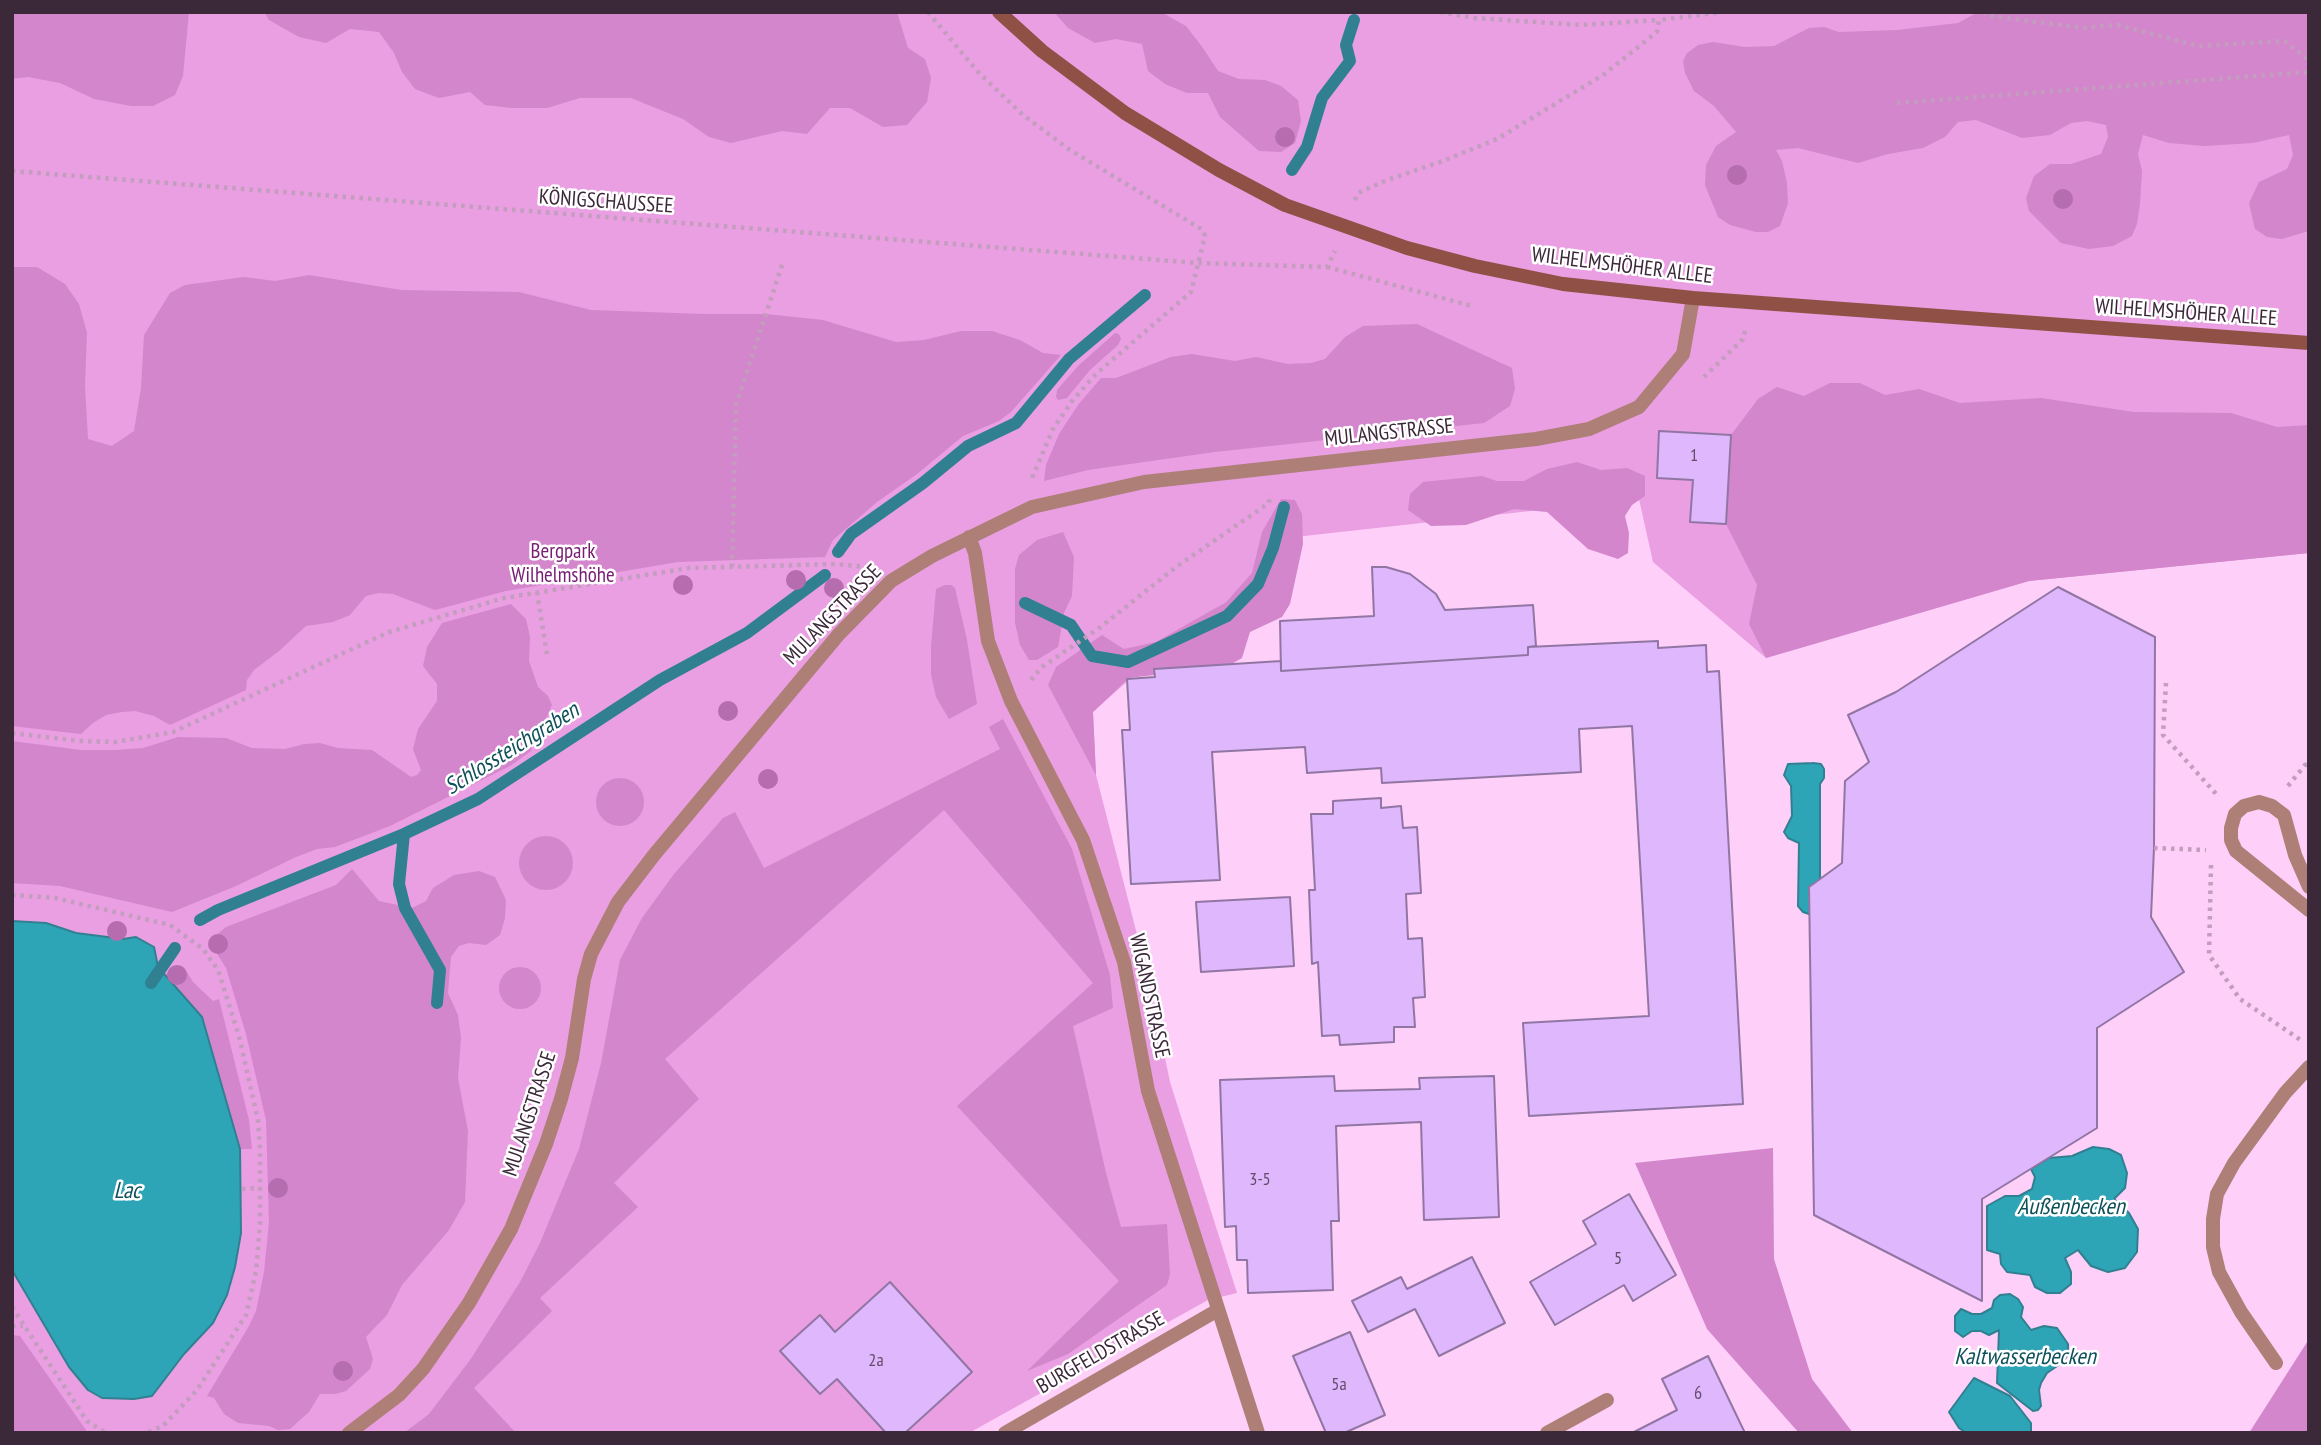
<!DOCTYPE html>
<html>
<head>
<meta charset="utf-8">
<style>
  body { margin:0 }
  #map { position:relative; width:2321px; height:1445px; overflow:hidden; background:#fecff8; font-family:"PT Sans Narrow",sans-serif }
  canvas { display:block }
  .frame { position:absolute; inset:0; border:14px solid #3b2939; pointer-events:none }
</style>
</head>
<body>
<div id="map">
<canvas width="2321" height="1445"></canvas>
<div class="frame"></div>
</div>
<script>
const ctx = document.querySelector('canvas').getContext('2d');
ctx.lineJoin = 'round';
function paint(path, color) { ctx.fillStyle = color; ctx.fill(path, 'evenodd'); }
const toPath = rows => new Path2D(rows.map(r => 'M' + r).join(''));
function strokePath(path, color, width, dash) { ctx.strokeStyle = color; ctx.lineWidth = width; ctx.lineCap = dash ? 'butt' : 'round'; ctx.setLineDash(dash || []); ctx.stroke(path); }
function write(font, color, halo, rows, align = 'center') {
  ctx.font = font + ' "PT Sans Narrow",sans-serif'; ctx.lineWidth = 5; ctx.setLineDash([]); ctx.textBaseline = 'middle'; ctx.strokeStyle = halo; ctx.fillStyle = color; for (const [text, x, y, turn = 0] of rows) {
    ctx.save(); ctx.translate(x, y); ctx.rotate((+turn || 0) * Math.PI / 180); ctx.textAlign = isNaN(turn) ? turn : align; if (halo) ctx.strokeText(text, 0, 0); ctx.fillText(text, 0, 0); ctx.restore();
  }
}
paint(toPath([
  [12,12,2309,12,2309,553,2029,581,1766,658,1653,562,1639,499,1286,538,1226,602,1197,619,1093,712,1096,775,1150,985,1170,1082,1237,1293,1208,1300,969,1433,12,1433]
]), '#e99fe1');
paint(toPath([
  [12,12,189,12,183,76,175,95,153,106,131,106,94,99,60,83,28,77,12,79],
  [264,12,897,12,908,48,925,59,931,78,927,102,907,125,883,127,850,108,830,108,807,134,782,131,731,143,709,137,683,119,631,98,580,98,547,108,512,108,485,105,470,92,439,98,415,89,402,72,394,53,379,32,350,29,326,43,299,37,269,20],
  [1054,12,1161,12,1186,26,1203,48,1218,71,1239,79,1265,80,1281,86,1298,100,1301,121,1295,143,1281,152,1259,151,1220,117,1208,93,1187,93,1165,84,1148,71,1142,44,1116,39,1095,43,1068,28],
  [1978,12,2309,12,2309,231,2282,239,2267,237,2255,229,2249,203,2259,182,2287,169,2293,155,2289,135,2253,143,2204,146,2169,143,2143,135,2138,154,2142,171,2140,203,2137,224,2132,236,2113,246,2089,249,2061,243,2029,211,2026,198,2034,176,2050,164,2071,164,2101,154,2108,137,2106,125,2087,121,2071,123,2050,135,2022,138,1976,120,1958,122,1945,137,1923,148,1888,154,1858,163,1798,148,1776,150,1782,161,1787,183,1788,203,1780,226,1768,232,1756,232,1730,225,1718,217,1705,185,1706,165,1716,146,1736,132,1714,106,1694,91,1685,73,1683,61,1687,53,1698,45,1713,42,1745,47,1774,46,1809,28,1824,27,1839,32,1897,30,1958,23],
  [12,267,37,267,65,284,79,304,87,333,85,386,88,439,112,446,134,431,141,388,144,335,170,293,185,285,244,277,275,281,309,275,401,290,519,292,591,310,704,314,766,314,823,320,896,342,924,340,961,331,992,331,1020,340,1043,353,1061,355,1011,412,999,421,963,436,917,474,877,502,833,540,825,557,678,562,506,591,435,610,393,594,379,593,366,596,350,615,333,622,306,626,279,651,254,670,247,680,246,690,170,725,154,716,135,711,122,712,106,715,93,723,81,734,12,726],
  [1417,324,1512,368,1515,389,1510,406,1484,423,1215,452,1088,470,1044,481,1046,465,1059,434,1078,405,1101,378,1116,378,1171,357,1192,354,1235,361,1256,357,1288,364,1311,363,1325,359,1345,337,1363,326],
  [1115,333,1119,334,1121,339,1118,345,1090,370,1067,398,1058,400,1056,397,1057,390,1078,366],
  [1830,383,1860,383,1885,395,1919,389,1960,403,2041,398,2134,412,2231,413,2277,427,2309,425,2309,553,2029,581,1766,658,1749,624,1757,585,1726,524,1731,435,1758,399,1777,387,1804,396],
  [1577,462,1601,470,1627,468,1645,476,1645,496,1632,505,1625,516,1629,533,1628,553,1618,559,1588,549,1547,512,1514,509,1466,525,1431,526,1408,510,1410,494,1423,482,1482,476,1497,481,1524,481,1547,469],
  [1281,499,1295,500,1302,514,1303,544,1290,604,1282,617,1250,632,1242,658,1228,666,1129,678,1093,712,1096,775,1048,685,1056,667,1102,635,1124,649,1156,642,1226,602,1252,573,1262,532],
  [1063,532,1074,557,1072,596,1064,613,1058,647,1037,660,1029,660,1020,645,1015,623,1015,569,1019,555,1037,540],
  [945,585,951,585,955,588,967,640,977,704,949,719,936,697,931,675,931,646,936,589],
  [511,604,526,619,530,637,529,661,538,687,548,696,552,705,546,719,536,733,531,751,510,766,390,826,335,847,317,849,296,857,236,886,172,912,60,886,12,883,12,741,81,750,116,750,143,748,178,737,226,738,252,748,285,749,304,744,320,743,338,748,372,750,411,777,417,775,421,770,413,749,418,729,437,701,437,684,423,666,427,647,442,623],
  [1003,719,1072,849,1110,975,1113,1008,1073,1026,1106,1173,1121,1227,1167,1224,1170,1274,1167,1285,1068,1354,1027,1371,1119,1281,957,1106,1093,983,944,810,665,1059,699,1099,614,1183,638,1207,540,1298,552,1311,474,1388,516,1433,404,1433,429,1414,470,1360,520,1282,540,1243,579,1149,601,1063,620,960,642,918,674,874,723,818,735,812,764,868,1000,749,989,727],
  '596 802a24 24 0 1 1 48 0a24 24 0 1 1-48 0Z',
  '519 863a27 27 0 1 1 54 0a27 27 0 1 1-54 0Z',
  [352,869,379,901,412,908,426,901,433,888,454,875,479,871,495,877,506,900,505,918,500,935,486,945,469,943,459,946,451,957,448,993,458,1015,461,1038,458,1078,468,1131,465,1202,449,1230,402,1285,387,1315,366,1337,373,1359,370,1369,346,1391,335,1394,320,1394,309,1412,290,1429,278,1430,269,1426,238,1423,224,1414,214,1398,207,1396,249,1326,256,1311,264,1272,269,1222,266,1120,246,1034,226,968,209,941,226,927,336,885],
  [176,966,182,966,185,969,193,982,213,1001,219,999,249,1120,252,1149,240,1149,202,1017,167,977,166,974],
  '499 988a21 21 0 1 1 42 0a21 21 0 1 1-42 0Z',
  [1773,1148,1774,1259,1812,1379,1853,1433,1799,1433,1707,1329,1635,1163],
  [12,1335,20,1336,88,1433,12,1433],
  [2309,1339,2309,1433,2249,1433]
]), '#d386cc');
const water = toPath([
  [1813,763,1821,764,1824,769,1824,778,1820,784,1820,900,1812,915,1803,912,1798,906,1799,843,1788,838,1784,832,1792,816,1791,786,1784,775,1788,764,1813,763],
  [12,921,46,923,76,933,123,939,136,937,154,947,158,967,202,1017,240,1149,241,1233,235,1267,227,1295,213,1323,184,1354,152,1396,134,1399,102,1398,88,1390,69,1367,12,1270,12,921],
  [2093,1147,2109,1149,2121,1155,2127,1173,2125,1188,2114,1199,2129,1213,2138,1229,2137,1252,2125,1268,2108,1272,2091,1266,2078,1250,2065,1258,2071,1272,2071,1284,2060,1293,2047,1293,2035,1287,2030,1275,2007,1272,2001,1264,2000,1254,1987,1250,1987,1206,2005,1196,2019,1196,2032,1189,2035,1177,2031,1169,2049,1158,2072,1156,2093,1147],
  [2010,1294,2018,1299,2023,1307,2021,1317,2031,1330,2044,1326,2057,1328,2068,1344,2068,1354,2063,1362,2047,1373,2041,1383,2039,1390,2041,1406,2038,1410,2033,1411,1997,1383,1999,1330,1989,1335,1981,1331,1972,1331,1963,1337,1955,1331,1955,1316,1961,1309,1972,1314,1981,1314,1992,1308,1994,1300,2000,1295,2010,1294],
  [1974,1378,2010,1396,2031,1423,2031,1433,1966,1433,1959,1428,1949,1412,1974,1378]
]);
paint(water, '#2da5b7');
strokePath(water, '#318091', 2);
strokePath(toPath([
  [1292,170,1307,147,1322,98,1350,61,1346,45,1354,20],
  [838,552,851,534,923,483,968,446,1016,423,1069,359,1145,295],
  [1025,603,1071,625,1092,656,1128,662,1227,616,1258,584,1273,548,1284,507],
  [404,834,399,884,405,908,440,970,437,1003],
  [200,920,218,910,404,834,478,799,660,680,747,633,825,575],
  [151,983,175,948]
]), '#318091', 12);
const building = toPath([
  [1659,431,1731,435,1726,524,1690,522,1693,480,1657,478,1659,431],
  [1372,567,1386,567,1410,574,1436,594,1445,610,1533,605,1536,646,1528,647,1528,655,1281,671,1280,621,1374,616,1372,567],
  [2058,587,2155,637,2154,848,2151,917,2184,972,2097,1028,2097,1128,1982,1199,1982,1301,1814,1215,1809,887,1842,863,1845,781,1869,762,1848,715,1896,692,2058,587],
  [1658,641,1658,648,1706,645,1707,672,1719,671,1743,1104,1529,1116,1523,1023,1649,1016,1632,726,1579,729,1581,772,1382,783,1381,768,1307,773,1305,747,1212,752,1220,880,1131,884,1122,730,1130,730,1127,679,1155,677,1154,669,1281,661,1281,671,1528,655,1528,647,1658,641],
  [1381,798,1381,808,1401,806,1403,828,1417,827,1421,893,1406,894,1408,939,1422,938,1425,997,1413,998,1415,1027,1394,1027,1394,1042,1340,1045,1339,1035,1322,1036,1318,962,1312,964,1309,890,1315,890,1311,814,1333,814,1333,801,1381,798],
  [1290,897,1294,966,1201,972,1196,902,1290,897],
  [1334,1076,1335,1091,1420,1089,1419,1078,1494,1076,1499,1217,1424,1220,1421,1122,1336,1126,1339,1221,1331,1221,1333,1290,1248,1293,1247,1260,1237,1260,1236,1226,1225,1227,1220,1080,1334,1076],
  [1629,1194,1676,1275,1633,1301,1624,1285,1555,1325,1530,1282,1596,1244,1583,1221,1629,1194],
  [1472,1257,1505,1323,1439,1356,1415,1309,1368,1332,1352,1301,1401,1277,1407,1289,1472,1257],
  [890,1282,972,1372,905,1433,886,1433,837,1379,820,1394,780,1351,820,1315,835,1332,890,1282],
  [1350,1332,1385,1415,1344,1433,1326,1433,1293,1356,1350,1332],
  [1708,1356,1745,1433,1632,1433,1677,1410,1662,1379,1708,1356]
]);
paint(building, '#dfb7fd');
strokePath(building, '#9176a4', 2);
strokePath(toPath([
  [928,12,978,72,1023,115,1070,150,1203,230,1205,236,1191,292,1096,374,1072,401,1053,429,1032,478],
  [1440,12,1475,18,1581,25,1659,20],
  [1983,12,1990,16,2084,28,2118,25,2198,46,2284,41,2309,60],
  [1897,103,2309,72],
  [12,171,1198,263,1327,267,1335,251],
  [1355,200,1358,193,1387,180,1443,161,1497,139,1603,75,1657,32,1659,20,1723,12],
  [1327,267,1472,306],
  [1704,377,1743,339,1745,331],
  [732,567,736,405,783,262],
  [537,592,547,655],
  [1031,680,1042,667,1098,629,1176,567,1269,503,1270,494],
  [2166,683,2163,735,2218,796],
  [12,733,80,741,115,742,173,732,389,632,504,598,689,568,836,564,866,567],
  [2288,786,2305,765,2309,764],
  [2154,848,2206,850],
  [2211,865,2209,955,2240,999,2302,1041],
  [12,895,55,898,170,925,203,949,218,970,239,1036,258,1120,260,1149,260,1224,256,1271,246,1315,197,1390,163,1426,146,1433],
  [242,1189,260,1188],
  [12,1307,87,1421,106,1433],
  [12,1326,23,1326]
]), '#c39dbe', 4.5, [3.5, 5]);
strokePath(toPath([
  [2309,887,2295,855,2284,815,2272,806,2259,802,2244,806,2235,814,2231,828,2231,840,2236,851,2309,910],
  [2276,1363,2241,1312,2219,1272,2213,1247,2213,1219,2217,1194,2234,1163,2285,1093,2309,1067]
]), '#ad7f77', 14);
strokePath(toPath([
  [969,537,975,553,988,641,1011,701,1083,840,1124,962,1148,1091,1258,1433],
  [349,1433,399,1395,423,1369,469,1303,511,1229,546,1144,561,1099,572,1058,584,979,591,954,618,902,654,855,839,634,891,581,932,556,1032,507,1144,482,1536,439,1589,429,1639,407,1683,354,1693,298],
  [1005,1433,1218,1310],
  [1547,1433,1607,1400]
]), '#ad7f77', 14);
strokePath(toPath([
  [999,12,1042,51,1125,113,1219,170,1285,205,1407,248,1475,266,1563,284,1693,298,2309,343]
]), '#905045', 14);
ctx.fillStyle = '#b56daf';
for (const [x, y] of [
  [1285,137],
  [1737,175],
  [2063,199],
  [796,580],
  [683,585],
  [834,588],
  [728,711],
  [768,779],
  [117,931],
  [218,944],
  [177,975],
  [278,1188],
  [343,1371]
]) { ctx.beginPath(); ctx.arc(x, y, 10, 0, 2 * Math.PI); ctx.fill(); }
write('18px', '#644c6a', null, [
  ["1",1694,456],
  ["3-5",1260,1180],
  ["5",1618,1259],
  ["2a",876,1361],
  ["5a",1339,1385],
  ["6",1698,1394]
]);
write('21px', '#3b2939', '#fff', [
  ["KÖNIGSCHAUSSEE",606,202,4],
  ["WILHELMSHÖHER ALLEE",1622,266,7],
  ["WILHELMSHÖHER ALLEE",2186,313,4],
  ["MULANGSTRASSE",1389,433,-6],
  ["MULANGSTRASSE",833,615,-46],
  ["WIGANDSTRASSE",1149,996,78],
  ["MULANGSTRASSE",530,1114,-72],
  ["BURGFELDSTRASSE",1101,1353,-30]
]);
write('21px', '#791d74', '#fff', [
  ["Bergpark",563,552],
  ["Wilhelmshöhe",563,576]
]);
write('italic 23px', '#0e515b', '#fff', [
  ["Schlossteichgraben",512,749,-32],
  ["Lac",127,1191],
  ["Außenbecken",2071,1207],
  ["Kaltwasserbecken",2025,1357]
]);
</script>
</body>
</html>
